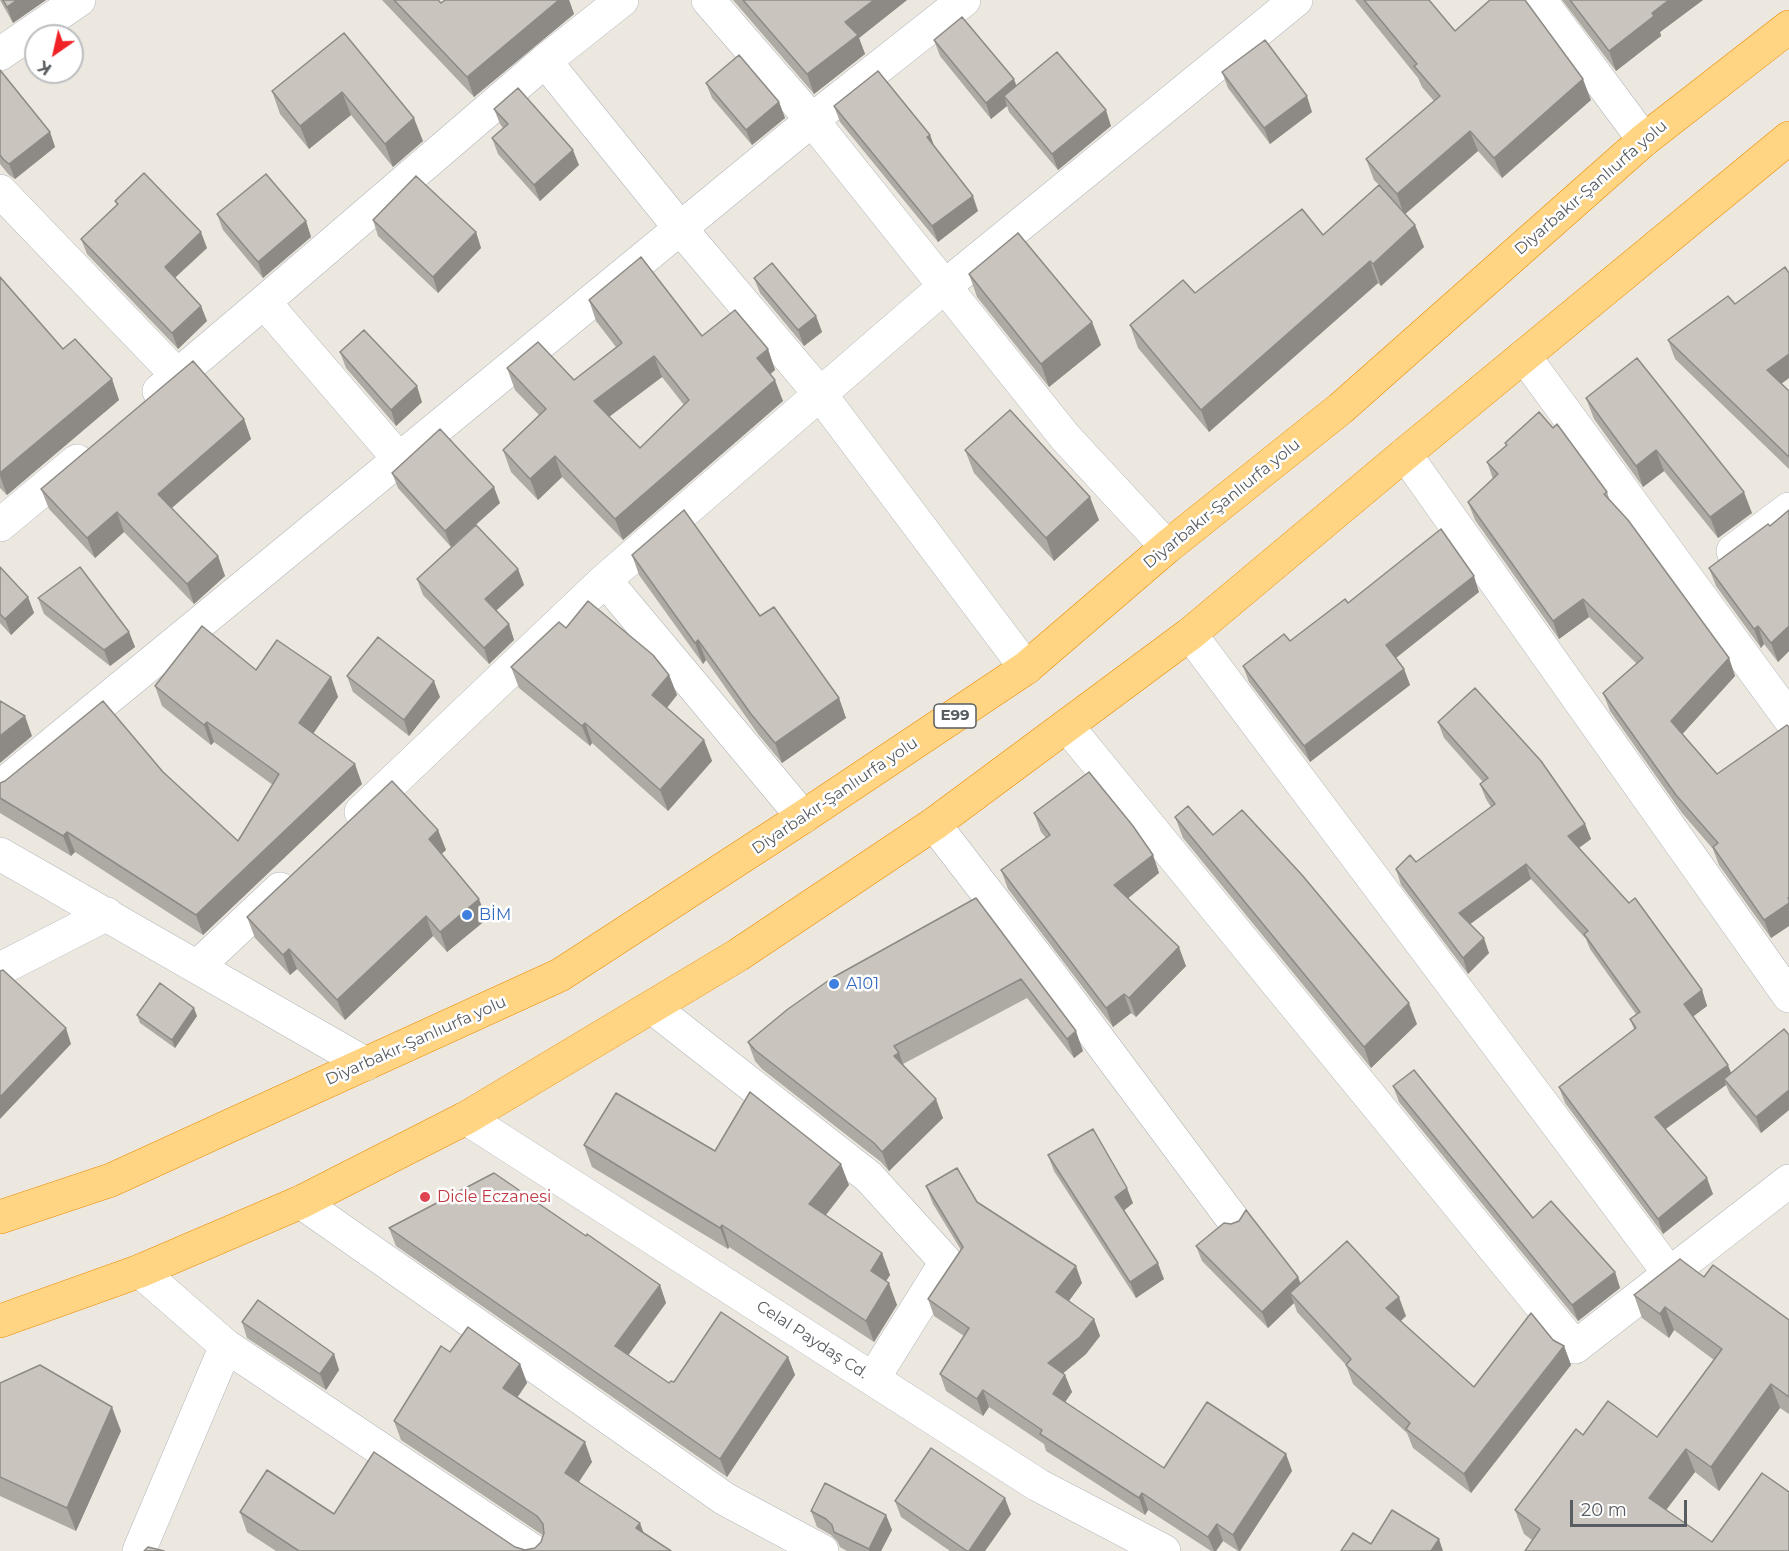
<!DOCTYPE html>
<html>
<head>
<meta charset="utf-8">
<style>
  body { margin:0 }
  #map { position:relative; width:1789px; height:1551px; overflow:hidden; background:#ece8df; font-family:Montserrat,sans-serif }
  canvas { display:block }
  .north { position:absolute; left:24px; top:24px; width:60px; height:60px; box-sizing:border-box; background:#fff; border:2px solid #bcbec0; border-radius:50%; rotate:214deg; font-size:16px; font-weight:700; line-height:24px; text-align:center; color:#585d61 }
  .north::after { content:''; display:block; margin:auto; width:21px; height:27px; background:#f02225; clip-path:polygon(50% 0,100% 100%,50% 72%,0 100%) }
  .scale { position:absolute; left:1570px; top:1500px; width:117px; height:27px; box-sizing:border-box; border:3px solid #585d61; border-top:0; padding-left:8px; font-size:18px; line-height:21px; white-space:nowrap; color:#585d61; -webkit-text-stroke:4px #fff; paint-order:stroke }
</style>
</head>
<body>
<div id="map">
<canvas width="1789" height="1551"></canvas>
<div class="north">K</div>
<div class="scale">20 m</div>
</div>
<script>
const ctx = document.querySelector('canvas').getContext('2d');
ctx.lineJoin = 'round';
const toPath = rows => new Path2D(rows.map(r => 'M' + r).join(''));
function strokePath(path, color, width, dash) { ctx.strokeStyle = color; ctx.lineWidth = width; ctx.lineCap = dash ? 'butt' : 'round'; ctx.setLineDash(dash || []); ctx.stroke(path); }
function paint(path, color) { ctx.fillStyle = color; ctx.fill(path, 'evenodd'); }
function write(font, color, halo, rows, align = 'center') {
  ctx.font = font + ' Montserrat,sans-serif'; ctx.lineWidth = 5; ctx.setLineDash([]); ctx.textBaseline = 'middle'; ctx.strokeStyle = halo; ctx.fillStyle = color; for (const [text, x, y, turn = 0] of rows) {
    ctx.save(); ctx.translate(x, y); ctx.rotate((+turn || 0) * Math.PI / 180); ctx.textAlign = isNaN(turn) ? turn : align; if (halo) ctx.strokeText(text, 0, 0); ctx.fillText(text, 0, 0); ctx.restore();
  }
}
const minor = toPath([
  [708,0,812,120,1065,437,1167,547],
  [1540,0,1644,140],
  [0,54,79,0],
  [545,61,680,228,820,394,1026,668],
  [0,191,177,375],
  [264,302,545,61,622,0],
  [1524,356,1789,718],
  [159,391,264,302,399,459],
  [1405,454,1789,996],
  [0,525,77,461],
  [1733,551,1789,509],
  [605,580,945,286,1296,0],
  [1190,634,1669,1273],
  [1067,726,1575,1347,1789,1181],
  [0,787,812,120,964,0],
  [361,812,605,580,803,817],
  [934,824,1046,969,1234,1221],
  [0,854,366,1064],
  [198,966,280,889],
  [0,969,107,914],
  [652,1007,869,1177,946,1262,873,1379],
  [466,1118,1038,1485,1164,1551],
  [301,1202,725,1499,822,1551],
  [140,1271,226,1346,533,1551],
  [139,1551,226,1346]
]);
const highway = toPath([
  [0,1217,111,1180,560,975,803,817,1026,668,1167,547,1340,409,1644,140,1789,27],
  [0,1321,140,1271,301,1202,466,1118,738,955,934,824,1190,634,1405,454,1789,138]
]);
strokePath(minor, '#b2b7bb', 34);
strokePath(highway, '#eb8c00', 34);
strokePath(minor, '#fff', 33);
strokePath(highway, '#ffd483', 33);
paint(toPath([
  [0,0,46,0,13,23],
  [382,0,438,0,441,3,445,0,569,0,574,14,474,97],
  [733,0,907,0,859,38,865,54,814,94],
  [1355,0,1429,0,1455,31,1591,100,1502,178,1478,151,1405,214,1415,225,1424,247,1381,286,1378,283,1209,432,1138,348,1130,325,1195,293,1323,235,1379,185,1374,180,1366,159,1434,101,1422,87,1418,78],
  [1562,0,1703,0,1660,32,1661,36,1616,71],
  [344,33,423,141,393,167,351,115,309,149,280,114,272,91],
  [934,40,1016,86,1111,126,1058,170,1009,112,1007,106,991,119,940,56],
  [0,70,50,132,55,147,15,179,9,175,0,164],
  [1222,72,1312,112,1270,144,1228,88],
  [706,83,779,102,785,118,752,145,712,98],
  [834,106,930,135,934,146,978,211,938,242,840,122],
  [494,109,579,165,540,201,498,154,492,138,503,128,500,124],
  [115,201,207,248,175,278,201,306,207,321,178,349,87,254,81,239,117,205],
  [217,214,306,221,311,237,263,278,223,230],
  [373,220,476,232,481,248,438,293,378,236],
  [1789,273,1789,378,1781,384,1789,391,1789,469,1675,359,1668,340,1735,304],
  [969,274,1092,322,1101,345,1049,387,977,297],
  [0,277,63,349,112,379,119,400,7,495,0,488],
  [754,278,816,316,822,332,804,346,760,293],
  [589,300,702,336,768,349,775,370,770,374,783,401,623,540,562,477,538,500,511,472,503,450,539,415,515,390,507,368,574,380,616,347,596,321],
  [662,377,684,405,640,448,609,417],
  [340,352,422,402,396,426,346,368],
  [1586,398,1752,513,1718,538,1664,471,1643,487,1594,419],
  [244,419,251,439,171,508,218,556,225,576,194,604,124,532,95,558,49,509,41,489],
  [1505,443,1607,492,1610,501,1729,658,1735,676,1682,734,1717,774,1789,727,1789,926,1771,938,1719,865,1713,849,1682,813,1610,711,1603,693,1637,664,1589,617,1559,639,1475,520,1468,502,1493,479,1487,462,1506,446],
  [965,450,1099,520,1054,561,974,473],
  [392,473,500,503,451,547,398,488],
  [1789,510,1789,651,1778,662,1764,644,1761,648,1716,586,1709,568,1770,526],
  [632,555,760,616,839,698,846,718,782,763,758,734,706,660,703,664,639,575],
  [0,567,28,597,34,613,11,635,0,623],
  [518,569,524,585,496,611,509,624,514,640,489,664,423,595,417,579],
  [1479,592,1396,658,1404,669,1410,685,1310,762,1249,682,1243,666,1290,641,1348,603],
  [38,598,129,632,135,647,110,666,44,614],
  [566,628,669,675,677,695,667,708,704,740,712,761,668,811,592,743,590,746,519,688,511,667],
  [256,670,331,677,338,697,313,734,362,784,203,935,75,852,71,856,0,813,0,783,163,772,238,841,273,785,214,742,211,745,162,706,155,686],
  [347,676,440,697,409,736,353,692],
  [1438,722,1585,824,1591,839,1579,848,1702,990,1707,1006,1693,1016,1731,1073,1789,1035,1789,1110,1761,1133,1730,1094,1726,1085,1666,1129,1713,1194,1663,1234,1565,1103,1559,1087,1634,1029,1630,1019,1636,1014,1590,949,1586,939,1531,879,1470,924,1489,953,1468,974,1401,885,1396,869,1416,862,1491,807,1486,799,1480,784,1483,782,1444,738],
  [1034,813,1153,855,1159,873,1128,898,1186,966,1136,1017,1131,1013,1113,1027,1008,889,1001,870,1046,838,1041,832],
  [1175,817,1213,835,1417,1024,1371,1068,1183,838],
  [438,830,446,850,441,854,487,919,447,952,433,936,345,1020,297,969,290,975,255,938,247,917],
  [976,898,1083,1051,1074,1058,1027,998,903,1064,943,1118,889,1171,881,1162,762,1069,755,1061,748,1042],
  [137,1015,197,1016,175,1048,140,1023],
  [1393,1086,1533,1218,1615,1272,1620,1288,1578,1321,1399,1102],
  [584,1145,715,1151,849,1185,826,1215,882,1253,890,1275,886,1281,897,1305,874,1342,729,1247,728,1249,592,1167],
  [1048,1155,1133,1203,1124,1210,1164,1279,1136,1298,1054,1171],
  [926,1186,977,1202,1082,1283,1069,1301,1094,1319,1100,1336,1086,1354,1063,1373,1065,1375,1072,1392,1065,1402,1164,1468,1286,1454,1292,1471,1240,1551,1238,1551,1223,1541,1216,1551,1211,1551,1148,1510,1145,1515,1046,1451,1044,1444,989,1407,983,1416,946,1391,940,1374,964,1336,934,1316,928,1299,961,1250,933,1204],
  [389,1228,586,1236,660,1285,666,1303,628,1355,669,1383,788,1357,795,1375,727,1477,396,1246],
  [1196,1246,1298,1277,1301,1284,1406,1316,1401,1321,1474,1387,1553,1340,1564,1346,1571,1365,1471,1493,1413,1448,1407,1433,1353,1384,1346,1365,1297,1312,1294,1303,1268,1328,1202,1261],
  [1704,1277,1789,1320,1789,1414,1780,1408,1719,1491,1695,1472,1666,1510,1712,1542,1789,1551,1532,1540,1524,1534,1515,1510,1657,1437,1714,1360,1674,1330,1669,1338,1642,1318,1634,1295],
  [242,1322,334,1354,339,1370,326,1390,247,1338],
  [450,1352,520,1364,527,1383,517,1398,592,1462,579,1482,643,1533,671,1551,276,1551,247,1532,240,1512,334,1514,515,1547,525,1550,535,1548,541,1542,544,1536,401,1440,394,1421],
  [0,1383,121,1431,76,1531,0,1496],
  [895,1501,1011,1514,985,1551,950,1551,901,1517],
  [811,1511,886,1515,892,1530,881,1551,847,1551,840,1547,837,1541,831,1535,817,1527]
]), '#ada9a3');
paint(toPath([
  [17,0,46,0,13,23,7,7],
  [559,0,569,0,574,14,474,97,467,77],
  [874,0,907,0,859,38,865,54,814,94,807,74,845,22],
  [1669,0,1703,0,1660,32,1661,36,1616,71,1609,51,1652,13],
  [1014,79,1020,95,1004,96,1007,106,991,119,986,103],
  [1583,79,1591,100,1502,178,1494,158],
  [342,92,351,115,309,149,300,126],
  [1307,96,1312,112,1270,144,1264,128],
  [779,102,785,118,752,145,746,130],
  [1106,110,1111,126,1058,170,1052,154],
  [414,118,423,141,393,167,385,144],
  [1470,131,1478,151,1404,215,1397,194],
  [50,132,55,147,15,179,9,164],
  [930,135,936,151,927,137],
  [573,150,579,165,540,201,534,185],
  [973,196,978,211,938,242,932,226],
  [306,221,311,237,263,278,258,262],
  [1415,225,1424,247,1381,286,1373,264],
  [201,232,207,248,170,282,165,267],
  [476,232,481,248,438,293,433,277],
  [1370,261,1378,283,1209,432,1201,410],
  [201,306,207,321,178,349,172,333],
  [816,316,822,332,804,346,798,330],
  [1092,322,1101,345,1049,387,1041,364],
  [768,349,775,370,765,379,757,358],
  [1789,354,1789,378,1774,389,1767,370],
  [654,356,662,377,602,422,594,401],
  [112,379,119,400,7,495,0,476,0,473],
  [775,380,783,401,623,540,615,519],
  [417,386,422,402,396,426,391,410],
  [244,419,251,439,165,514,158,494],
  [1656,450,1664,471,1643,487,1636,466],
  [555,456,562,477,538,500,530,479],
  [494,487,500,503,451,547,445,531],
  [1744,492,1752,513,1718,538,1710,517],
  [1090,497,1099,520,1054,561,1046,538],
  [117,512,124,532,95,558,87,538],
  [218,556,225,576,194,604,187,584],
  [518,569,524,585,491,615,485,599],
  [1474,576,1479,592,1392,661,1386,645],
  [28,597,34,613,11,635,5,619],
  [1583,599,1589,617,1559,639,1553,621],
  [509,624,514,640,489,664,484,648],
  [1758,626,1764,644,1761,648,1754,629],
  [1789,626,1789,651,1778,662,1771,643],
  [129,632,135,647,110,666,104,650],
  [698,640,706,660,703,664,695,643],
  [1729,658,1735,676,1678,739,1671,721],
  [1404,669,1410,685,1310,762,1304,746],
  [669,675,677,695,660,716,652,695],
  [331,677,338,697,306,744,299,723],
  [434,681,440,697,409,736,404,720],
  [839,698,846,718,782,763,775,743],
  [25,716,32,736,0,763,0,736],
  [207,722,214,742,211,745,204,725],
  [585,723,592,743,590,746,582,726],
  [704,740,712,761,668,811,660,790],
  [355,764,362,784,203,935,196,915],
  [1585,824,1591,839,1573,852,1568,836],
  [438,830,446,850,436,859,429,839],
  [67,832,75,852,71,856,63,836],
  [1153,855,1159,873,1121,904,1114,885],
  [1526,864,1531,879,1465,928,1459,913],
  [479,899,487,919,447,952,440,932],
  [1789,903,1789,926,1771,938,1764,920],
  [426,916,433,936,345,1020,337,1000],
  [1484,938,1489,953,1468,974,1463,958],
  [1179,947,1186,966,1136,1017,1129,998],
  [289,949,297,969,290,975,283,955],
  [1702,990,1707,1006,1690,1019,1684,1004],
  [1124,994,1131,1013,1113,1027,1106,1008],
  [1409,1003,1417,1024,1371,1068,1364,1047],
  [194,1008,197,1016,175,1048,172,1040],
  [66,1028,71,1044,0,1119,0,1097],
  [1076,1031,1083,1051,1074,1058,1067,1039],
  [899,1053,906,1072,894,1056],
  [1728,1065,1734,1080,1724,1079,1726,1085,1661,1132,1655,1117],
  [1789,1090,1789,1110,1761,1133,1756,1117],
  [936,1099,943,1118,889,1171,882,1152],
  [841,1164,849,1185,817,1226,809,1204],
  [1707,1178,1713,1194,1663,1234,1658,1219],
  [1127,1188,1133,1203,1121,1213,1115,1197],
  [722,1225,729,1247,728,1249,720,1228],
  [882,1253,890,1275,878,1293,871,1271],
  [1158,1263,1164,1279,1136,1298,1130,1282],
  [1076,1266,1082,1283,1063,1309,1056,1292],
  [1615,1272,1620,1288,1578,1321,1572,1305],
  [1298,1277,1304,1293,1290,1293,1294,1303,1268,1328,1262,1312],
  [889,1283,897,1305,874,1342,866,1321],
  [660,1285,666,1303,622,1364,615,1346],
  [1399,1297,1406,1316,1393,1327,1386,1308],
  [1665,1307,1674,1330,1669,1338,1660,1314],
  [1094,1319,1100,1336,1086,1354,1054,1381,1048,1363],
  [1564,1346,1571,1365,1471,1493,1464,1474],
  [334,1354,339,1370,326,1390,320,1374],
  [788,1357,795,1375,727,1477,720,1459],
  [520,1364,527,1383,510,1408,503,1388],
  [1065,1375,1072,1392,1059,1411,1053,1394],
  [1771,1384,1780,1408,1719,1491,1711,1467],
  [983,1390,989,1407,983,1416,977,1399],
  [112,1407,121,1431,76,1531,67,1508],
  [585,1442,592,1462,572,1492,565,1473],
  [1686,1449,1695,1472,1657,1522,1649,1498],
  [1286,1454,1292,1471,1240,1551,1239,1551,1233,1535],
  [1142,1493,1148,1510,1145,1515,1139,1498],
  [1005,1498,1011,1514,985,1551,969,1551],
  [886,1515,892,1530,881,1551,869,1551,869,1549],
  [640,1523,647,1542,636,1528],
  [1217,1524,1223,1541,1216,1551,1214,1551,1208,1537],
  [1439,1539,1443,1551,1431,1551]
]), '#8d8a85');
const building = toPath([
  [3,0,17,0,7,7,3,0],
  [394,0,438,0,441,3,445,0,559,0,467,77,394,0],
  [743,0,874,0,845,22,858,35,807,74,743,0],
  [1364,0,1429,0,1455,31,1490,0,1525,0,1583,79,1494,158,1470,131,1397,194,1366,159,1440,96,1414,66,1417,64,1364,0],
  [1570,0,1669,0,1652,13,1654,16,1609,51,1570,0],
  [962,17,1014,79,986,103,934,40,962,17],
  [344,33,414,118,385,144,342,92,300,126,272,91,344,33],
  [1265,40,1307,96,1264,128,1222,72,1265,40],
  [1057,52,1106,110,1052,154,1004,96,1057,52],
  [739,55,779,102,746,130,706,83,739,55],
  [0,70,50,132,9,164,3,159,0,155,0,70],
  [878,71,930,135,927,137,973,196,932,226,834,106,878,71],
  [518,88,573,150,534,185,492,138,508,124,494,109,518,88],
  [144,173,201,232,165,267,201,306,172,333,81,239,118,204,115,201,144,173],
  [266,174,306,221,258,262,217,214,266,174],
  [416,176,476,232,433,277,373,220,416,176],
  [1379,185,1415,225,1373,264,1370,261,1201,410,1130,325,1183,280,1195,293,1302,209,1323,235,1379,185],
  [1018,233,1092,322,1041,364,969,274,1018,233],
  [641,257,702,336,735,310,768,349,757,358,775,380,615,519,555,456,530,479,503,450,546,409,507,368,538,342,574,380,622,343,589,300,641,257],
  [654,356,689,400,640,448,594,401,654,356],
  [772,263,816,316,798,330,754,278,772,263],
  [1785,267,1789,273,1789,354,1767,370,1789,391,1789,457,1668,340,1728,296,1735,304,1785,267],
  [0,277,63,349,75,339,112,379,0,473,0,277],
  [364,330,417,386,391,410,340,352,364,330],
  [1637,358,1744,492,1710,517,1656,450,1636,466,1586,398,1637,358],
  [193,361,244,419,158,494,218,556,187,584,117,512,87,538,41,489,193,361],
  [1010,410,1090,497,1046,538,965,450,1010,410],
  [1539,412,1553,428,1557,424,1607,492,1604,494,1628,520,1729,658,1671,721,1717,774,1787,725,1789,727,1789,897,1788,898,1789,899,1789,903,1764,920,1713,847,1718,843,1676,795,1603,693,1643,658,1583,599,1553,621,1468,502,1498,474,1487,462,1507,445,1505,443,1539,412],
  [440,429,494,487,445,531,392,473,440,429],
  [684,510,760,616,774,607,839,698,775,743,751,714,698,640,695,643,632,555,684,510],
  [1789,510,1789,626,1771,643,1758,626,1754,629,1709,568,1768,524,1770,526,1789,510],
  [476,525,518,569,485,599,509,624,484,648,417,579,476,525],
  [1441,529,1474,576,1386,645,1404,669,1304,746,1243,666,1284,634,1290,641,1345,599,1348,603,1441,529],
  [0,567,28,597,5,619,0,614,0,567],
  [80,567,129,632,104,650,38,598,80,567],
  [588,601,653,655,669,675,652,695,704,740,660,790,585,723,582,726,511,667,559,622,566,628,588,601],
  [202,626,256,670,277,640,331,677,299,723,355,764,196,915,67,832,63,836,0,798,0,783,5,781,103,701,163,772,238,841,279,774,207,722,204,725,155,686,202,626],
  [378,637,434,681,404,720,347,676,378,637],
  [1475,688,1541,761,1585,824,1568,836,1629,903,1635,898,1702,990,1684,1004,1728,1065,1655,1117,1707,1178,1658,1219,1559,1087,1636,1028,1630,1019,1640,1012,1584,934,1588,931,1526,864,1459,913,1484,938,1463,958,1396,869,1410,855,1416,862,1495,804,1480,784,1488,778,1438,722,1475,688],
  [0,701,25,716,0,736,0,701],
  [1089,772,1133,826,1153,855,1114,885,1179,947,1129,998,1124,994,1106,1008,1001,870,1050,835,1034,813,1089,772],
  [392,781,438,830,429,839,479,899,440,932,426,916,337,1000,289,949,283,955,247,917,392,781],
  [1188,806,1213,835,1242,810,1302,875,1409,1003,1364,1047,1175,817,1188,806],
  [976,898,1076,1031,1067,1039,1021,979,894,1046,899,1053,894,1056,936,1099,882,1152,874,1143,755,1050,748,1042,788,1009,832,978,976,898],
  [3,970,66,1028,0,1097,0,971,3,970],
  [160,983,194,1008,172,1040,137,1015,160,983],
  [1784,1029,1789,1035,1789,1090,1756,1117,1724,1079,1784,1029],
  [1414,1070,1533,1218,1551,1201,1615,1272,1572,1305,1393,1086,1414,1070],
  [750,1092,841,1164,809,1204,882,1253,871,1271,889,1283,866,1321,722,1225,720,1228,584,1145,616,1093,715,1151,750,1092],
  [1093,1129,1127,1188,1115,1197,1158,1263,1130,1282,1048,1155,1093,1129],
  [957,1168,977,1202,1076,1266,1056,1292,1094,1319,1080,1337,1048,1363,1065,1375,1053,1394,1164,1468,1207,1402,1286,1454,1233,1535,1217,1524,1208,1537,1142,1493,1139,1498,1040,1434,1042,1430,983,1390,977,1399,940,1374,969,1328,928,1299,963,1247,926,1186,957,1168],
  [494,1173,586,1236,587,1234,660,1285,615,1346,669,1383,671,1381,674,1382,721,1312,788,1357,720,1459,389,1228,494,1173],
  [1246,1210,1298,1277,1262,1312,1196,1246,1224,1223,1231,1224,1239,1221,1246,1210],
  [1347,1241,1399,1297,1386,1308,1474,1387,1531,1313,1553,1340,1564,1346,1464,1474,1406,1429,1410,1423,1346,1365,1351,1359,1290,1293,1347,1241],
  [1680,1259,1704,1277,1713,1265,1789,1320,1789,1397,1771,1384,1711,1467,1686,1449,1649,1498,1712,1542,1762,1473,1789,1492,1789,1551,1525,1551,1540,1529,1515,1510,1576,1429,1583,1435,1608,1401,1657,1437,1722,1349,1665,1307,1660,1314,1634,1295,1680,1259],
  [258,1300,334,1354,320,1374,242,1322,258,1300],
  [468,1327,520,1364,503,1388,585,1442,565,1473,640,1523,636,1528,671,1551,299,1551,240,1512,267,1470,334,1514,374,1452,515,1547,525,1550,535,1548,541,1542,544,1533,543,1524,537,1516,394,1421,441,1346,450,1352,468,1327],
  [40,1365,112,1407,67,1508,0,1477,0,1383,40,1365],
  [931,1448,1005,1498,969,1551,967,1551,895,1501,931,1448],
  [825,1483,886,1515,869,1549,834,1532,832,1525,826,1519,811,1511,825,1483],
  [1392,1510,1439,1539,1431,1551,1341,1551,1353,1533,1371,1544,1392,1510],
  [148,1547,164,1551,144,1551,148,1547]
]);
paint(building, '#c9c5be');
strokePath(building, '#8d8a85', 1.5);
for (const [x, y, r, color] of [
  [467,915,6,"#3f7fe0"],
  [834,984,6,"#3f7fe0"],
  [425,1197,6,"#e0444e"]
]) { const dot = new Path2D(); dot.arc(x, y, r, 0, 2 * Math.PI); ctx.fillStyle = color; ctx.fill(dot); strokePath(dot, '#fff', 2); }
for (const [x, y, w] of [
  [955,716,42]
]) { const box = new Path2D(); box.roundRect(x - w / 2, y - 12, w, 24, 4.5); ctx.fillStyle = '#fff'; ctx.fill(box); strokePath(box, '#585d61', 1.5); }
write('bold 15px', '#585d61', null, [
  ["E99",955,716]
]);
write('16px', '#585d61', '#fff', [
  ["Diyarbakır-Şanlıurfa yolu",1591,188,-41],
  ["Diyarbakır-Şanlıurfa yolu",1222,504,-39],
  ["Diyarbakır-Şanlıurfa yolu",835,796,-34],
  ["Diyarbakır-Şanlıurfa yolu",416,1041,-24],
  ["Celal Paydaş Cd.",812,1340,33]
]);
write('16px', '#366cbe', '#fff', [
  ["BİM",479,915],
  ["A101",846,984]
], 'left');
write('16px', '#be3a42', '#fff', [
  ["Dicle Eczanesi",437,1197]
], 'left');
</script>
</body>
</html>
